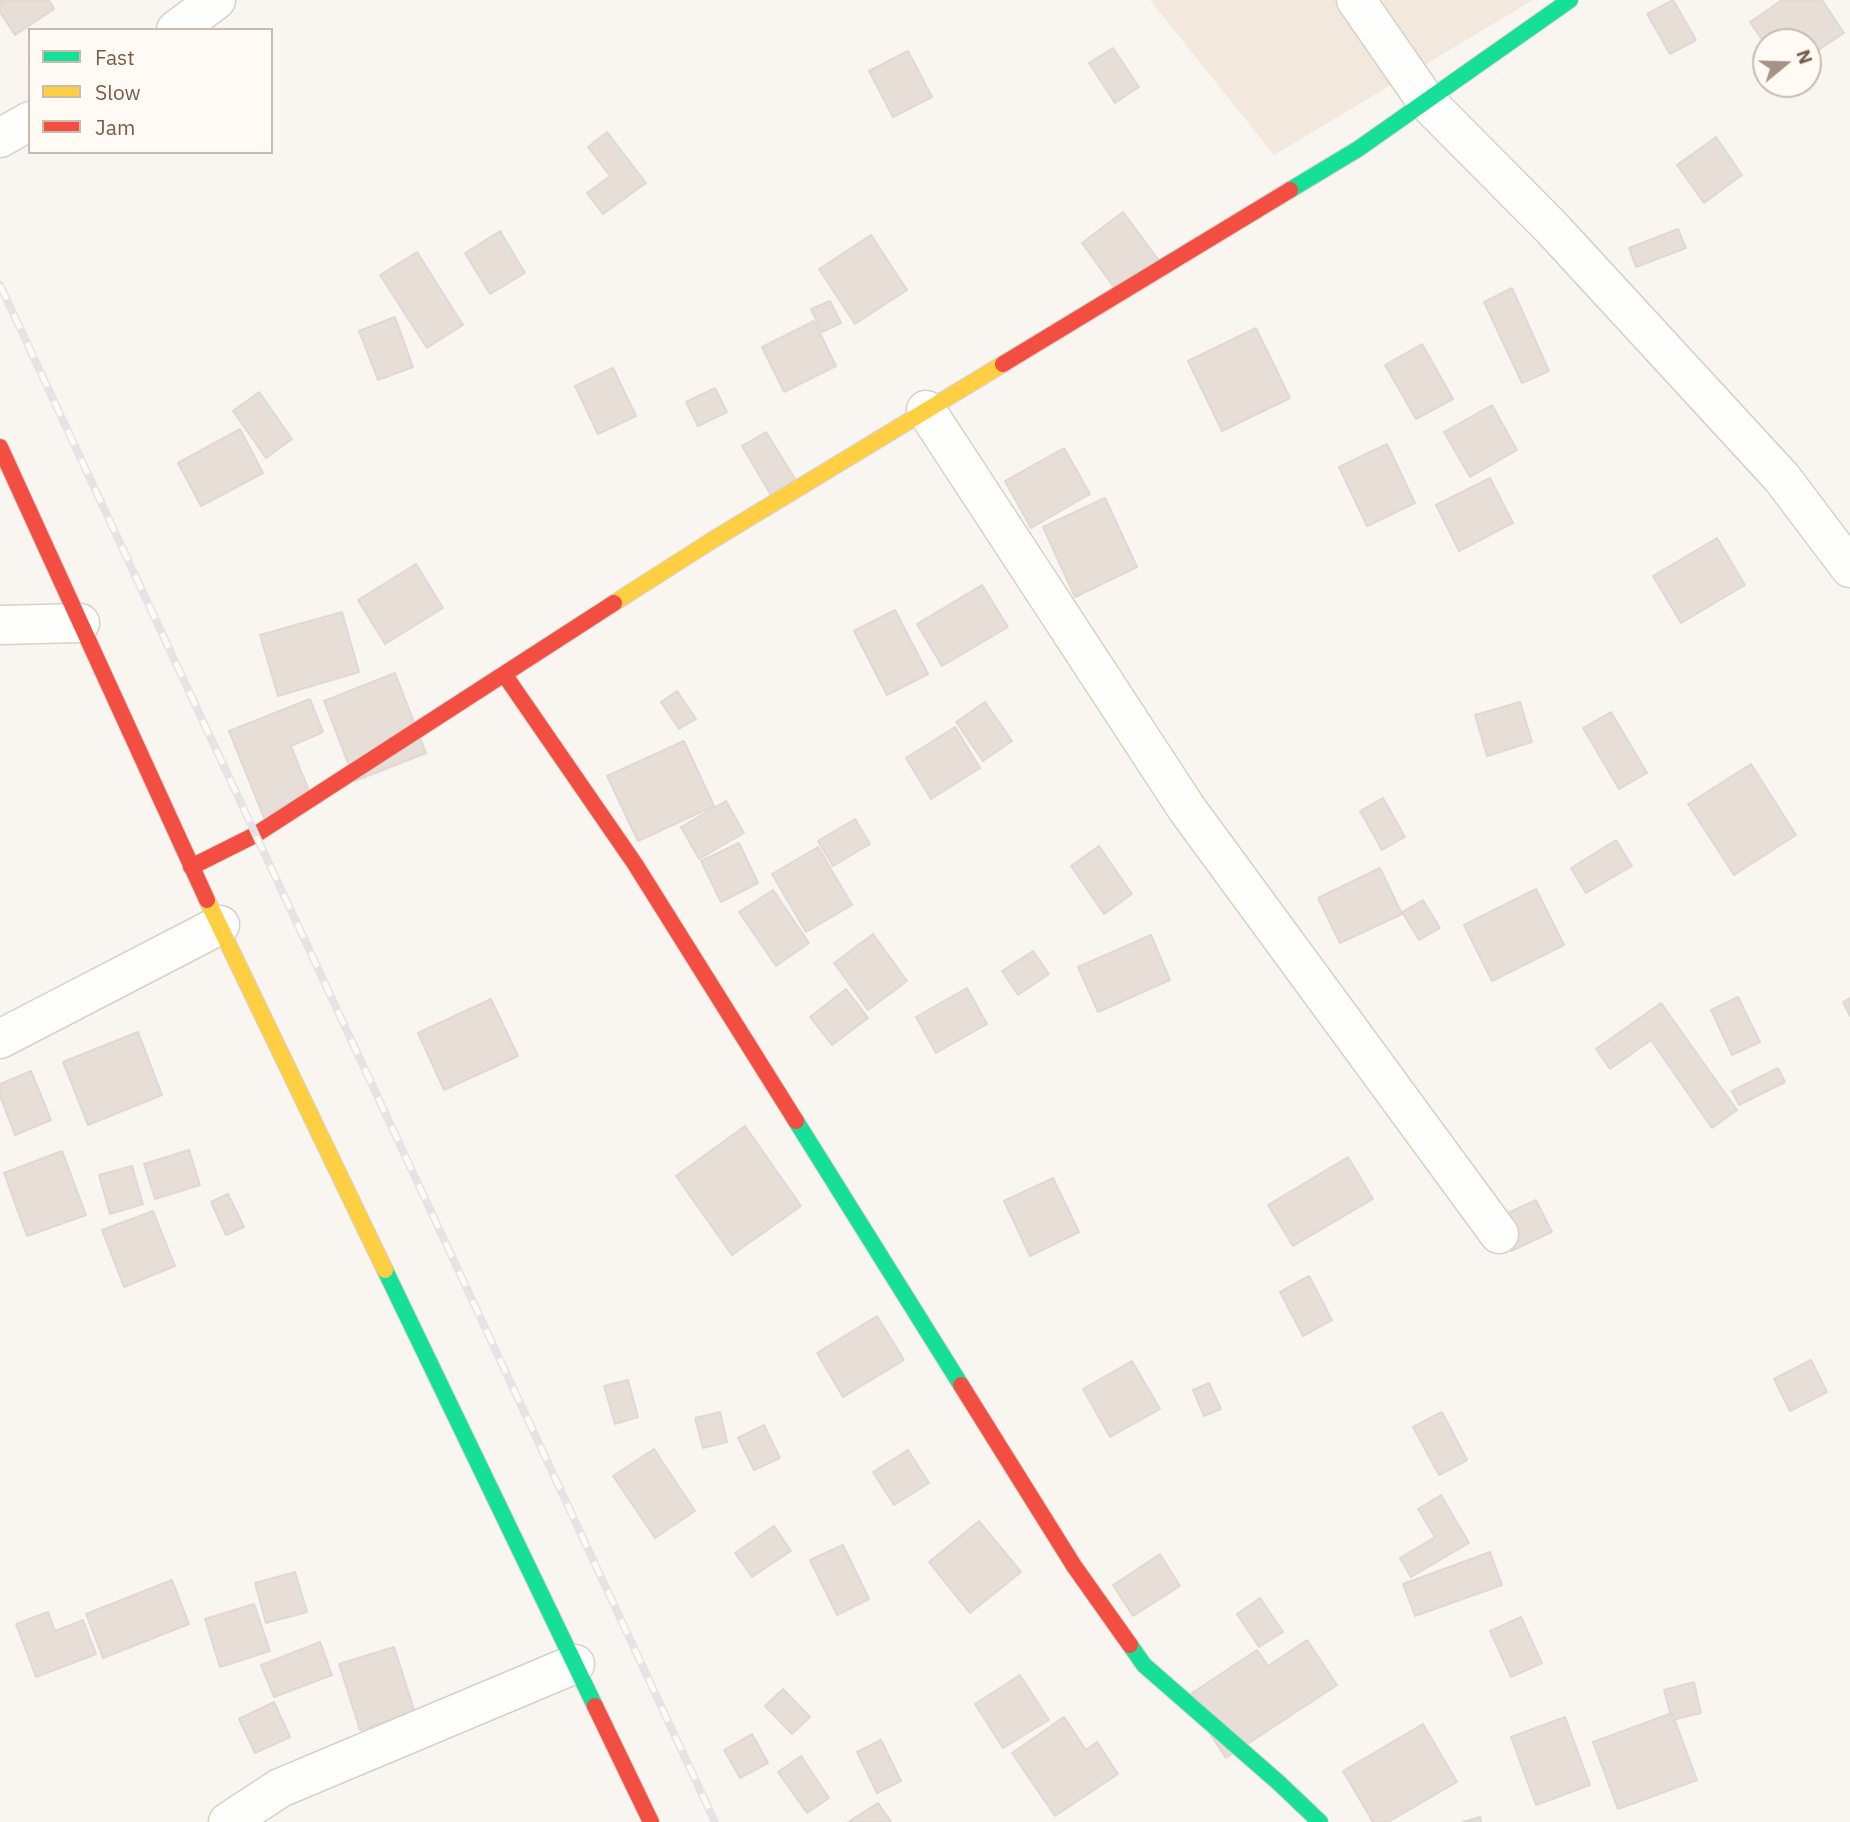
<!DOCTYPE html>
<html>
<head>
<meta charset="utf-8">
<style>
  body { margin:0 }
  #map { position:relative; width:1850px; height:1822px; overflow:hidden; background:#f9f5f0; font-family:"IBM Plex Sans",sans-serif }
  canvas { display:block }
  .legend { position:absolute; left:28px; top:28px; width:245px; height:126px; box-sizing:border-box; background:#fffaf3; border:2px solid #cabbb1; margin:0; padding:9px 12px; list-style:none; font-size:21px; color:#7a5c4d }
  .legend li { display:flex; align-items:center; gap:14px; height:35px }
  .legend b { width:35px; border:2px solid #cabbb1 }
  .north { position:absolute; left:1752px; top:28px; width:70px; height:70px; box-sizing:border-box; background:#fffaf3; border:2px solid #cabbb1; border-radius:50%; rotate:71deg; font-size:19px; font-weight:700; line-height:28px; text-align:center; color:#7a5c4d }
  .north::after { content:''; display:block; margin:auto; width:24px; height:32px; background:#a69286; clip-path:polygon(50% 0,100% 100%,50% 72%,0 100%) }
</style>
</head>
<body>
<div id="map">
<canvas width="1850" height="1822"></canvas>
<ul class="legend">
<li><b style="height:9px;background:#16e098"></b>Fast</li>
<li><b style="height:9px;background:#ffcf43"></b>Slow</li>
<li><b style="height:9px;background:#f24e42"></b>Jam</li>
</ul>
<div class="north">N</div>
</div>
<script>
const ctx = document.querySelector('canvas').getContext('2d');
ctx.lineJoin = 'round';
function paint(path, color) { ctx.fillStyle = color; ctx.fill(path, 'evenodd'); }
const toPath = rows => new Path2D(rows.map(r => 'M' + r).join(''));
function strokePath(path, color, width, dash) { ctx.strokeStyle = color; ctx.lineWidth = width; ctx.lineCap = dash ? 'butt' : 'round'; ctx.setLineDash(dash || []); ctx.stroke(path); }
paint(toPath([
  [1150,0,1533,0,1274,155]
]), '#f2e8de');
const building = toPath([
  [0,0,49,0,54,9,15,35,0,12,0,0],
  [1673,0,1696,40,1670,54,1647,14,1673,0],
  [1782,0,1822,0,1844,33,1808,57,1808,42,1766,42,1766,45,1750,22,1782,0],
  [1113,48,1139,87,1115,103,1089,63,1113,48],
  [908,51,932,97,893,117,869,71,908,51],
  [607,132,646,183,603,214,587,193,610,176,588,147,607,132],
  [1716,137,1742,175,1704,203,1677,165,1716,137],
  [1123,212,1160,262,1118,293,1082,243,1123,212],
  [1678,229,1686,248,1636,267,1629,248,1678,229],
  [500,231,525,273,490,294,465,253,500,231],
  [871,235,907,290,855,324,819,269,871,235],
  [417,252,463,325,427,348,380,275,417,252],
  [1512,288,1549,371,1522,383,1484,302,1512,288],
  [830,301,841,323,822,332,811,309,830,301],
  [395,317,413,367,378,380,359,331,395,317],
  [814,321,836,366,784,392,762,347,814,321],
  [1256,328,1290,398,1222,431,1188,361,1256,328],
  [1422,344,1453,399,1416,419,1385,365,1422,344],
  [613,368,636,416,598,434,575,386,613,368],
  [715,388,727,412,698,426,686,402,715,388],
  [259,392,292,439,266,458,233,411,259,392],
  [1492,405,1517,450,1470,477,1444,432,1492,405],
  [240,429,263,473,201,506,178,463,240,429],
  [766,432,797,482,772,497,742,446,766,432],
  [1387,444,1415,503,1367,526,1339,467,1387,444],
  [1064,448,1090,494,1031,528,1005,481,1064,448],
  [1490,478,1513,523,1459,551,1436,505,1490,478],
  [1105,498,1137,567,1075,597,1043,527,1105,498],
  [1717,538,1745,585,1681,623,1653,576,1717,538],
  [416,564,443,608,385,644,358,600,416,564],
  [982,585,1008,627,942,666,917,624,982,585],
  [895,610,928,674,887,695,854,631,895,610],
  [342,612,359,672,278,696,260,635,342,612],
  [395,673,426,753,355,781,324,701,395,673],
  [677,691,696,719,679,729,661,702,677,691],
  [310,699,323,732,291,746,313,801,265,820,229,731,310,699],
  [985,702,1012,741,983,761,956,722,985,702],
  [1520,702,1532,742,1487,756,1475,715,1520,702],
  [1611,712,1647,773,1619,789,1583,728,1611,712],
  [955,727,980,768,931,799,906,758,955,727],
  [684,741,714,806,638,841,607,776,684,741],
  [1751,764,1796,835,1734,875,1688,804,1751,764],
  [1383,798,1405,837,1382,850,1360,811,1383,798],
  [726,801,744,833,699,859,681,827,726,801],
  [855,819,870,844,833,866,818,841,855,819],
  [1616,840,1632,866,1586,893,1571,868,1616,840],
  [739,843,758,883,721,902,701,861,739,843],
  [1099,846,1132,894,1104,914,1071,866,1099,846],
  [818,847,852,905,806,932,772,874,818,847],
  [1380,868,1402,914,1340,943,1318,898,1380,868],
  [1536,889,1564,945,1492,981,1464,925,1536,889],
  [773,890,809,943,776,966,739,912,773,890],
  [1423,900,1440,928,1419,940,1402,912,1423,900],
  [873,934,907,981,868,1010,834,963,873,934],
  [1151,935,1170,980,1098,1012,1078,967,1151,935],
  [1033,951,1049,974,1018,995,1002,971,1033,951],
  [967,988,987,1024,936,1053,916,1017,967,988],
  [846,989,868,1018,832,1045,810,1017,846,989],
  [1738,997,1760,1042,1732,1055,1711,1010,1738,997],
  [1850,998,1850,1016,1843,1002,1850,998],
  [491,999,518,1056,444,1090,418,1033,491,999],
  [1661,1003,1737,1110,1712,1128,1651,1040,1610,1069,1596,1049,1661,1003],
  [138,1032,162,1095,88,1125,63,1062,138,1032],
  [1778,1068,1785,1082,1739,1105,1732,1091,1778,1068],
  [31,1071,51,1120,15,1135,0,1096,0,1084,31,1071],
  [745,1126,801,1206,732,1255,676,1176,745,1126],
  [189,1150,200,1185,155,1199,144,1164,189,1150],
  [62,1151,86,1215,27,1236,4,1173,62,1151],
  [1348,1157,1373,1199,1293,1246,1268,1205,1348,1157],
  [132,1166,143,1204,110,1214,99,1175,132,1166],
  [1053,1178,1079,1232,1030,1256,1004,1201,1053,1178],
  [228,1194,244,1227,226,1235,211,1202,228,1194],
  [1536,1200,1552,1232,1511,1251,1495,1219,1536,1200],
  [153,1211,175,1266,124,1287,102,1230,153,1211],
  [1309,1276,1332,1320,1303,1336,1280,1292,1309,1276],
  [877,1316,904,1360,843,1397,817,1353,877,1316],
  [1811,1360,1827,1392,1790,1411,1774,1379,1811,1360],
  [1132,1361,1160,1409,1110,1437,1083,1389,1132,1361],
  [628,1380,638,1417,615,1424,604,1386,628,1380],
  [1209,1383,1221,1409,1204,1416,1193,1390,1209,1383],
  [720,1412,727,1442,703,1448,695,1418,720,1412],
  [1442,1412,1467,1460,1439,1475,1413,1427,1442,1412],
  [764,1425,780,1458,754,1470,738,1438,764,1425],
  [654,1449,695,1511,655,1538,613,1476,654,1449],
  [908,1450,929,1483,894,1505,873,1472,908,1450],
  [1441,1495,1469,1543,1411,1577,1400,1558,1435,1537,1418,1509,1441,1495],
  [979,1521,1021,1572,970,1613,929,1562,979,1521],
  [774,1526,791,1551,752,1577,735,1553,774,1526],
  [843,1545,869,1599,837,1615,810,1560,843,1545],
  [1490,1552,1502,1585,1415,1616,1403,1584,1490,1552],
  [1160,1554,1180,1586,1133,1616,1113,1585,1160,1554],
  [295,1572,307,1612,266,1623,255,1583,295,1572],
  [172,1580,189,1624,103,1658,86,1614,172,1580],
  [1260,1598,1283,1632,1259,1647,1237,1614,1260,1598],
  [254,1604,270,1651,220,1667,205,1619,254,1604],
  [48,1612,55,1631,83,1620,96,1654,36,1677,16,1624,48,1612],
  [1521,1617,1542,1663,1511,1677,1490,1631,1521,1617],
  [1307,1640,1337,1685,1226,1758,1186,1697,1257,1650,1268,1666,1307,1640],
  [320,1642,332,1675,274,1697,261,1665,320,1642],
  [394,1647,415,1713,360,1730,339,1664,394,1647],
  [1020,1675,1049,1720,1003,1748,975,1704,1020,1675],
  [1694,1682,1701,1713,1672,1720,1664,1690,1694,1682],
  [783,1689,810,1717,792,1734,765,1706,783,1689],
  [274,1702,290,1737,255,1753,239,1719,274,1702],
  [1672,1713,1697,1780,1618,1809,1593,1742,1672,1713],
  [1064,1717,1086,1750,1097,1742,1118,1774,1055,1816,1012,1753,1064,1717],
  [1565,1717,1590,1785,1536,1805,1511,1737,1565,1717],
  [1423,1724,1457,1782,1388,1822,1373,1822,1343,1771,1423,1724],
  [752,1734,768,1763,740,1778,724,1750,752,1734],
  [881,1740,901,1781,877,1793,857,1752,881,1740],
  [801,1756,829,1798,807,1813,778,1772,801,1756],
  [878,1803,891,1822,848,1822,878,1803],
  [1480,1817,1481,1822,1463,1822,1480,1817]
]);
paint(building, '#e6ded7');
strokePath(building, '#e2d8d2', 2);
const street = toPath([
  [1356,0,1426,101,1551,227,1782,478,1850,568],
  [176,30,216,0],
  [0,138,30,121],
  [926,410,1187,809,1499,1234],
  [0,625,80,623],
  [0,1039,220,925],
  [228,1822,280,1788,575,1664]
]);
const fast = toPath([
  [1290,190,1358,149,1570,0],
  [796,1121,961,1385],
  [385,1270,595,1706],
  [1130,1645,1144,1665,1279,1783,1320,1822]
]);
const slow = toPath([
  [614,603,711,541,1003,364],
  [207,900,385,1270]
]);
const jam = toPath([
  [1003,364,1290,190],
  [0,447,207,900],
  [504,674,635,864,796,1121],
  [191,867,255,835,614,603],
  [961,1385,1074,1566,1130,1645],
  [595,1706,651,1822]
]);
strokePath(street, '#d7d1cb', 41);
strokePath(fast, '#d9d2cb', 18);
strokePath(slow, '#d9d2cb', 18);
strokePath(jam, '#d9d2cb', 18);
strokePath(street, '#fefefd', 38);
strokePath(fast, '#16e098', 16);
strokePath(slow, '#ffcf43', 16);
strokePath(jam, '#f24e42', 16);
const rail = toPath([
  [0,285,715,1822]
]);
strokePath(rail, '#e6e3e7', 8);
strokePath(rail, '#fffaf3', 5, [16]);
</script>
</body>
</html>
